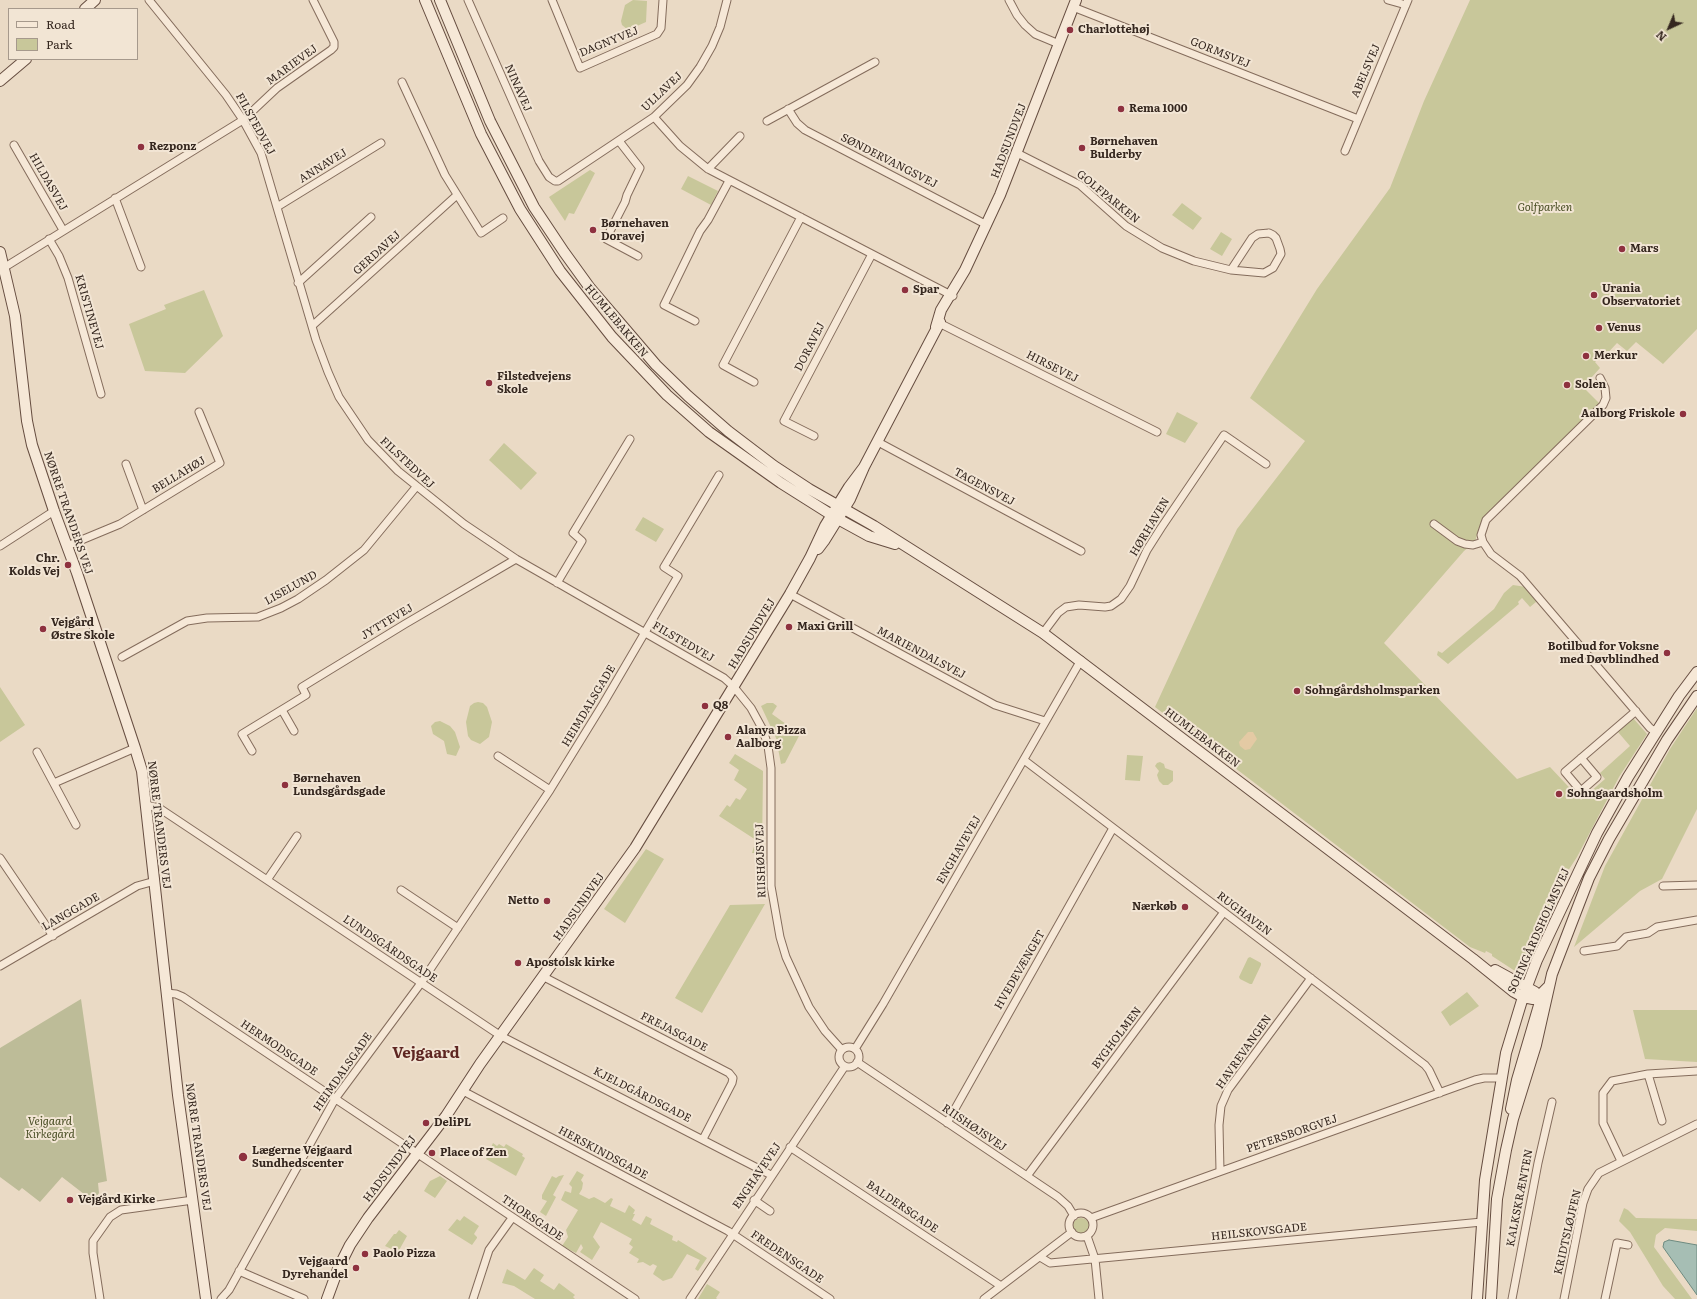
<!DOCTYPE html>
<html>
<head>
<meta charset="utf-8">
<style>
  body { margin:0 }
  #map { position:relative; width:1697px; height:1299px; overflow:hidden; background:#eadac5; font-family:Literata,serif }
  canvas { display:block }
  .legend { position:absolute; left:8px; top:8px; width:130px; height:52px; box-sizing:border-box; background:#f2e5d4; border:1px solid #a6998c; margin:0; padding:5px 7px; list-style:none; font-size:12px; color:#35271f }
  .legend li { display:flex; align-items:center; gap:8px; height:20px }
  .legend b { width:20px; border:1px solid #a6998c }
  .north { position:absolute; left:1649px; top:8px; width:40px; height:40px; -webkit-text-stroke:3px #f2e5d4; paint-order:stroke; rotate:224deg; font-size:11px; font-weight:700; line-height:16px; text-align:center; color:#35271f }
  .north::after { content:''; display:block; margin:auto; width:14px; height:18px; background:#35271f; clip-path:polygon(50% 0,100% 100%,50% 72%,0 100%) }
</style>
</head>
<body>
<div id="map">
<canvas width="1697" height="1299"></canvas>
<ul class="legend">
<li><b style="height:5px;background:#f6e8d7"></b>Road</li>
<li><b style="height:11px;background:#c8c79a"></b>Park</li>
</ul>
<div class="north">N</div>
</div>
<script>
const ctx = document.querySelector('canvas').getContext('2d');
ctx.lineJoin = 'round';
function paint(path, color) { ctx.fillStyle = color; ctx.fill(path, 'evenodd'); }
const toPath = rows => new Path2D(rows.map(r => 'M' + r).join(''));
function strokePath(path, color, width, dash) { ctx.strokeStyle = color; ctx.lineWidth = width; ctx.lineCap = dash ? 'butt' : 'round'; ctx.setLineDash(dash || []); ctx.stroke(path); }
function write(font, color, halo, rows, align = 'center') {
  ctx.font = font + ' Literata,serif'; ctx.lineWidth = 4; ctx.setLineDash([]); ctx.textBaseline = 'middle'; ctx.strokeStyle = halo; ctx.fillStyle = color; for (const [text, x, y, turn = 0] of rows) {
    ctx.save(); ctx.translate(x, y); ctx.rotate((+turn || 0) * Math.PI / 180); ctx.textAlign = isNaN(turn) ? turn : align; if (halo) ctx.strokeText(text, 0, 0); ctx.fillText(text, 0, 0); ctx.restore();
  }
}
paint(toPath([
  [633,0,647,1,646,22,628,30,622,25,621,21,625,5],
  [1470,0,1697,0,1697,329,1663,364,1636,342,1627,351,1617,343,1604,357,1601,356,1595,362,1600,368,1583,387,1601,405,1486,518,1479,528,1475,542,1464,551,1384,643,1517,779,1550,767,1581,800,1605,779,1600,773,1630,746,1618,732,1633,718,1647,734,1619,777,1577,857,1564,877,1521,969,1515,971,1492,956,1492,954,1486,951,1485,953,1470,947,1155,707,1237,529,1305,441,1250,398,1317,289,1390,188,1424,101],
  [590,170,595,173,574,214,569,213,565,221,549,197],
  [688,176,718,191,711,205,681,189],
  [1182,203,1202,218,1193,230,1172,215],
  [1221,232,1232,239,1222,256,1210,249],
  [204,290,223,336,185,373,145,371,129,324,166,309,164,305],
  [1177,412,1198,423,1185,443,1166,434],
  [504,443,537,473,521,490,489,460],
  [643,517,664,529,656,542,635,530],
  [1513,585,1526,587,1535,598,1536,602,1530,607,1522,598,1518,602,1519,604,1448,664,1437,655,1438,651,1442,653,1494,609,1504,593],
  [0,687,25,725,0,742],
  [478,702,483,703,487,707,492,722,489,737,480,744,471,740,468,736,466,722,470,706,474,703],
  [767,703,773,703,777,706,772,714,800,734,785,763,781,764,776,738,761,706],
  [1697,708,1697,809,1662,879,1640,891,1574,947,1605,866,1670,749],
  [440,721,450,726,455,732,460,747,456,756,447,754,444,741,433,734,431,726,435,722],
  [735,754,763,771,762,853,752,853,756,840,719,816,727,805,730,807,736,798,740,800,747,789,734,780,739,770,729,763],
  [1127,755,1143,756,1140,781,1125,780],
  [1160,762,1164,764,1165,768,1173,771,1173,781,1168,785,1163,785,1159,781,1157,775,1159,771,1155,766,1157,763],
  [646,849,664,859,625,923,604,909],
  [765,904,702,1013,675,998,730,905],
  [1250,957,1261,963,1261,965,1252,984,1250,984,1240,979,1239,977,1248,958],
  [1467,992,1479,1006,1450,1026,1441,1012],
  [1633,1010,1697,1010,1697,1062,1645,1059],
  [493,1143,497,1146,499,1144,504,1147,506,1144,523,1154,522,1156,525,1158,516,1176,486,1159],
  [577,1171,584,1175,581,1180,583,1183,582,1189,579,1194,589,1199,594,1197,605,1203,611,1198,613,1199,610,1206,625,1213,629,1205,635,1210,633,1214,635,1214,632,1220,641,1225,646,1216,652,1219,650,1224,673,1236,672,1240,677,1242,678,1240,707,1258,698,1271,695,1269,700,1260,687,1254,672,1278,663,1281,653,1274,657,1266,653,1264,650,1266,643,1262,637,1263,639,1259,629,1253,633,1247,629,1244,632,1239,601,1222,593,1237,600,1247,592,1260,580,1252,583,1248,581,1244,576,1253,562,1246,568,1237,566,1230,578,1210,561,1200,565,1191,571,1193,572,1187,569,1184],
  [564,1175,553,1195,556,1197,546,1216,540,1212,547,1201,542,1199,542,1195,552,1176,556,1178,559,1176],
  [440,1176,447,1181,435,1198,424,1191,430,1181],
  [1624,1208,1628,1210,1636,1218,1697,1219,1697,1231,1665,1228,1656,1235,1654,1247,1692,1299,1675,1299,1663,1286,1630,1232,1619,1221],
  [464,1216,479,1226,474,1234,477,1237,477,1238,472,1245,448,1230,457,1219,460,1221],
  '1073 1226a8 8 0 1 1 16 0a8 8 0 1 1-16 0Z',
  [399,1230,407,1236,398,1252,385,1246,394,1234,396,1234],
  [534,1268,544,1275,540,1281,554,1290,559,1283,575,1295,573,1297,575,1299,535,1299,514,1286,502,1283,507,1269,525,1280],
  [707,1284,720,1292,716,1298,717,1299,698,1299]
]), '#c8c79a');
paint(toPath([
  [1248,732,1253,732,1257,739,1250,749,1245,750,1240,746,1239,742]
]), '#e4caa4');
paint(toPath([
  [81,999,107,1181,98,1183,99,1193,93,1201,62,1177,40,1202,22,1188,19,1191,0,1177,0,1048]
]), '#bdbc98');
const water = toPath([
  [1669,1240,1697,1245,1697,1295,1663,1247,1664,1242,1669,1240]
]);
paint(water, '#a6beb4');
strokePath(water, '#6e8b80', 1);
const street = toPath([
  [149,0,226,95,243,120,261,153,316,340,328,372,339,397,368,440,398,471,464,524,516,559,724,678,734,687,751,708,763,730,768,746,771,768,771,886,780,937,786,957,809,1007,825,1031,842,1050],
  [468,0,539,161,549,177,555,181,558,181,654,117,687,85,700,67,712,46,720,27,727,0],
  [552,0,580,68,657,34,661,28,663,0],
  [1009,0,1017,15,1025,25,1035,34,1059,44],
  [1388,0,1406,5],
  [1073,7,1358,119],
  [402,82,445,175,481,233,503,218],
  [788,109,797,123,805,130,987,225],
  [654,117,680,146,708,169,953,296],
  [767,121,875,62],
  [619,141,640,168,627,195,625,202,606,239,638,256],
  [14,145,63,230],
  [1345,151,1408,0],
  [1017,153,1080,185,1126,226,1162,248,1194,261,1231,270],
  [708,169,740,136],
  [115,198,141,267],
  [277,207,381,143],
  [1269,233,1273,235,1276,238,1280,249,1281,254,1273,268,1264,273,1231,270,1252,238,1258,234,1269,233],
  [49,239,59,256,68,278,101,394],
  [5,267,243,120,277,88,331,50,334,47,334,42,313,0],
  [298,283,371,217],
  [695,321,664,305,700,231,708,220,729,181],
  [937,322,1157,432],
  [312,326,457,195],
  [1600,378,1605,388,1606,398,1603,405,1486,520,1481,535,1483,542,1491,554,1520,576,1650,728,1656,732],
  [754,382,723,365,801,217],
  [814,436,784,421,872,254],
  [878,442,1081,551],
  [126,464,143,510],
  [1434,524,1457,541,1465,544,1473,545,1483,542],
  [0,546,54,511],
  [67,546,120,524,220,463,199,412],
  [557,583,582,541,573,533,630,439],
  [790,594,995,705,1045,721],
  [1043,633,1058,613,1066,607,1079,605,1105,607,1111,606,1121,599,1130,586,1147,550,1161,528,1224,435,1266,464],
  [122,657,187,621,207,618,258,617,281,608,298,599,326,580,364,550,416,487],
  [282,710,294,731],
  [252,751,242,734,306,695,302,687,405,624,516,559],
  [37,752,76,825],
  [498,756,550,790],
  [1581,758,1597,777,1581,791,1565,772,1636,711],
  [1024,760,1425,1065,1429,1070,1440,1093],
  [54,783,135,748],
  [146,805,159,808,501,1036,771,1175],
  [0,858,53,936],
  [267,880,297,836],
  [1663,886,1697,885],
  [401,890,458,928],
  [1584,951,1617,946,1626,937,1648,933,1657,927,1697,920],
  [0,966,137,886,155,881],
  [544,977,729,1073,733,1078,732,1083,703,1139],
  [166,993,176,994,183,997,635,1299],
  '839 1057a10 10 0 1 1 20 0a10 10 0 1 1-20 0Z',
  [855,1049,883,1004,1081,660],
  [857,1062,1058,1197,1068,1206,1074,1216],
  [1648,1074,1662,1121],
  [463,1091,728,1231,830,1299],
  [947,1123,1113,828],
  [790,1147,1001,1286],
  [1621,1161,1603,1123,1603,1093,1612,1081,1648,1074,1697,1071],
  [1220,1171,1219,1125,1221,1106,1228,1090,1311,978],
  [1027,1176,1224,912],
  [754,1200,770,1211],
  '1069 1225a12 12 0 1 1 24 0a12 12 0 1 1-24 0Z',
  [1091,1218,1475,1080,1484,1078,1502,1078],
  [1087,1236,1095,1259,1099,1299],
  [1040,1257,1050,1263,1482,1222],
  [239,1271,304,1299],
  [100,1299,93,1253,93,1241,110,1217,121,1210,193,1200],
  [221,1299,229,1290,335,1099,421,983,550,790,603,704,678,576,664,567,719,475],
  [473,1299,489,1250,512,1218],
  [690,1299,845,1066],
  [984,1299,1072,1232],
  [1512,1299,1538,1163,1552,1102],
  [1564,1299,1583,1203,1588,1189,1599,1173,1697,1124],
  [1605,1299,1617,1243,1628,1245]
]);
const secondary = toPath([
  [425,0,481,134,520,209,560,271,612,337,667,395,709,432,781,483,838,519,869,536,895,544],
  [440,0,490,121,534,207,564,252,590,288,656,365,688,396,728,431,774,466,809,489,874,526,1043,633,1473,959,1514,992,1523,997,1533,999,1538,997,1548,987],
  [85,9,95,0],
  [0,81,26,59],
  [0,252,15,316,27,421,32,445,54,511,77,573,135,748,142,771,178,1095,206,1299],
  [936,327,941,310,965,270,1000,195,1076,0],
  [818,549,824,541,850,499,864,467,940,322],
  [1495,970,1535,992,1540,1002,1517,1080,1511,1109],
  [327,1299,338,1269,350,1245,368,1218,446,1116,480,1064,635,848,790,594,810,558,825,526,849,487,864,467],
  [1477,1299,1485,1180,1506,1053,1523,997,1537,960,1597,833,1628,777,1679,696,1697,672],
  [1491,1299,1497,1199,1506,1150,1513,1119,1536,1045,1552,974,1589,878,1609,839,1667,740,1697,696]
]);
strokePath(street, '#846c5c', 9);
strokePath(secondary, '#664d40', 12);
strokePath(street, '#f6e8d7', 7);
strokePath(secondary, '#f6e8d7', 10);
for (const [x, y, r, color] of [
  [1070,30,4,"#8e313f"],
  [1121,109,4,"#8e313f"],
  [141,147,4,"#8e313f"],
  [1082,148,4,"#8e313f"],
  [593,230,4,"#8e313f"],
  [1622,249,4,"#8e313f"],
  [905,290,4,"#8e313f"],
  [1594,295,4,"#8e313f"],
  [1599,328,4,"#8e313f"],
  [1586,356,4,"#8e313f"],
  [489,383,4,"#8e313f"],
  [1567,385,4,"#8e313f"],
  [1683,414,4,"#8e313f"],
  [68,565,4,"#8e313f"],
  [789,627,4,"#8e313f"],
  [43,629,4,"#8e313f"],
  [1667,653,4,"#8e313f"],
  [1297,691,4,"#8e313f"],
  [705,706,4,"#8e313f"],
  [728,737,4,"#8e313f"],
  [285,785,4,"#8e313f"],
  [1559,794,4,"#8e313f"],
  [547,901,4,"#8e313f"],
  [1185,907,4,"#8e313f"],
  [518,963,4,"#8e313f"],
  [426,1123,4,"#8e313f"],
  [432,1153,4,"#8e313f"],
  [243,1157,5,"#8e313f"],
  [70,1200,4,"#8e313f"],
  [365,1254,4,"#8e313f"],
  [356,1268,4,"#8e313f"]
]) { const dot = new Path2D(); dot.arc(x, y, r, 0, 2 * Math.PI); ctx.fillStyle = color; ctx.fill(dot); strokePath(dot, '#f2e5d4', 1.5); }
write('bold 11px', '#35271f', '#f2e5d4', [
  ["Charlottehøj",1078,30],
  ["Rema 1000",1129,109],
  ["Børnehaven",1090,142],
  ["Bulderby",1090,155],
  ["Rezponz",149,147],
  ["Børnehaven",601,224],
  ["Doravej",601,237],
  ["Mars",1630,249],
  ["Urania",1602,289],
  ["Observatoriet",1602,302],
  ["Spar",913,290],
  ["Venus",1607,328],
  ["Merkur",1594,356],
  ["Filstedvejens",497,377],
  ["Skole",497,390],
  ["Solen",1575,385],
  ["Aalborg Friskole",1675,414,"right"],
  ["Chr.",60,559,"right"],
  ["Kolds Vej",60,572,"right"],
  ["Vejgård",51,623],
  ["Østre Skole",51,636],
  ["Maxi Grill",797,627],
  ["Botilbud for Voksne",1659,647,"right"],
  ["med Døvblindhed",1659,660,"right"],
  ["Sohngårdsholmsparken",1305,691],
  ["Q8",713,706],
  ["Alanya Pizza",736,731],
  ["Aalborg",736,744],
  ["Børnehaven",293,779],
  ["Lundsgårdsgade",293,792],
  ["Sohngaardsholm",1567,794],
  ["Netto",539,901,"right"],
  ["Nærkøb",1177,907,"right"],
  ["Apostolsk kirke",526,963],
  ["DeliPL",434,1123],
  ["Lægerne Vejgaard",252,1151],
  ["Sundhedscenter",252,1164],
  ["Place of Zen",440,1153],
  ["Vejgård Kirke",78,1200],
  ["Paolo Pizza",373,1254],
  ["Vejgaard",348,1262,"right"],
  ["Dyrehandel",348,1275,"right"]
], 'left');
write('11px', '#35271f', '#f2e5d4', [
  ["DAGNYVEJ",609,42,-22],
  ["GORMSVEJ",1220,53,22],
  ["MARIEVEJ",292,65,-36],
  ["ABELSVEJ",1366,71,-67],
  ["NINAVEJ",518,88,66],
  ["ULLAVEJ",662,92,-44],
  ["FILSTEDVEJ",255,124,61],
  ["HADSUNDVEJ",1009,141,-69],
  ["SØNDERVANGSVEJ",889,161,27],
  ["ANNAVEJ",323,166,-32],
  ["HILDASVEJ",48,182,60],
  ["GOLFPARKEN",1108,197,39],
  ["GERDAVEJ",377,253,-42],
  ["KRISTINEVEJ",89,312,74],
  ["HUMLEBAKKEN",616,321,50],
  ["DORAVEJ",810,347,-63],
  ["HIRSEVEJ",1052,367,27],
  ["FILSTEDVEJ",407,463,43],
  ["BELLAHØJ",179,475,-31],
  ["TAGENSVEJ",984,487,28],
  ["NØRRE TRANDERS VEJ",68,513,71],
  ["HØRHAVEN",1150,527,-59],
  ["LISELUND",291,588,-29],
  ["JYTTEVEJ",387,622,-31],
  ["HADSUNDVEJ",752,634,-59],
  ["FILSTEDVEJ",683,642,30],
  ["MARIENDALSVEJ",921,653,28],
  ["HEIMDALSGADE",589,706,-59],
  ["HUMLEBAKKEN",1202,738,37],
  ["NØRRE TRANDERS VEJ",159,825,83],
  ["ENGHAVEVEJ",959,850,-60],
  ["RIISHØJSVEJ",761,861,-92],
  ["HADSUNDVEJ",579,907,-55],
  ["LANGGADE",71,912,-30],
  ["RUGHAVEN",1244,914,37],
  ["SOHNGÅRDSHOLMSVEJ",1539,931,-66],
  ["LUNDSGÅRDSGADE",390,949,34],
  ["HVEDEVÆNGET",1020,970,-60],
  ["FREJASGADE",674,1032,27],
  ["BYGHOLMEN",1117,1038,-53],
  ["HERMODSGADE",279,1048,34],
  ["HAVREVANGEN",1244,1052,-55],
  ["HEIMDALSGADE",343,1072,-55],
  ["KJELDGÅRDSGADE",642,1095,27],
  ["RIISHØJSVEJ",974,1128,34],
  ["PETERSBORGVEJ",1292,1134,-19],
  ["NØRRE TRANDERS VEJ",198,1147,82],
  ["HERSKINDSGADE",603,1153,28],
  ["HADSUNDVEJ",390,1169,-53],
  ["ENGHAVEVEJ",757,1176,-56],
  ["KALKSKRÆNTEN",1520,1198,-79],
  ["BALDERSGADE",902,1207,34],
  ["THORSGADE",532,1218,34],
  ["HEILSKOVSGADE",1259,1232,-6],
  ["KRIDTSLØJFEN",1568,1232,-77],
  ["FREDENSGADE",787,1257,34]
]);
write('italic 11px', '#4b5027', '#f2e5d4', [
  ["Golfparken",1545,208],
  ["Vejgaard",50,1122],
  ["Kirkegård",50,1135]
]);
write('bold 15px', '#5e2622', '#f2e5d4', [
  ["Vejgaard",426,1054]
]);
</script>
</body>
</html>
